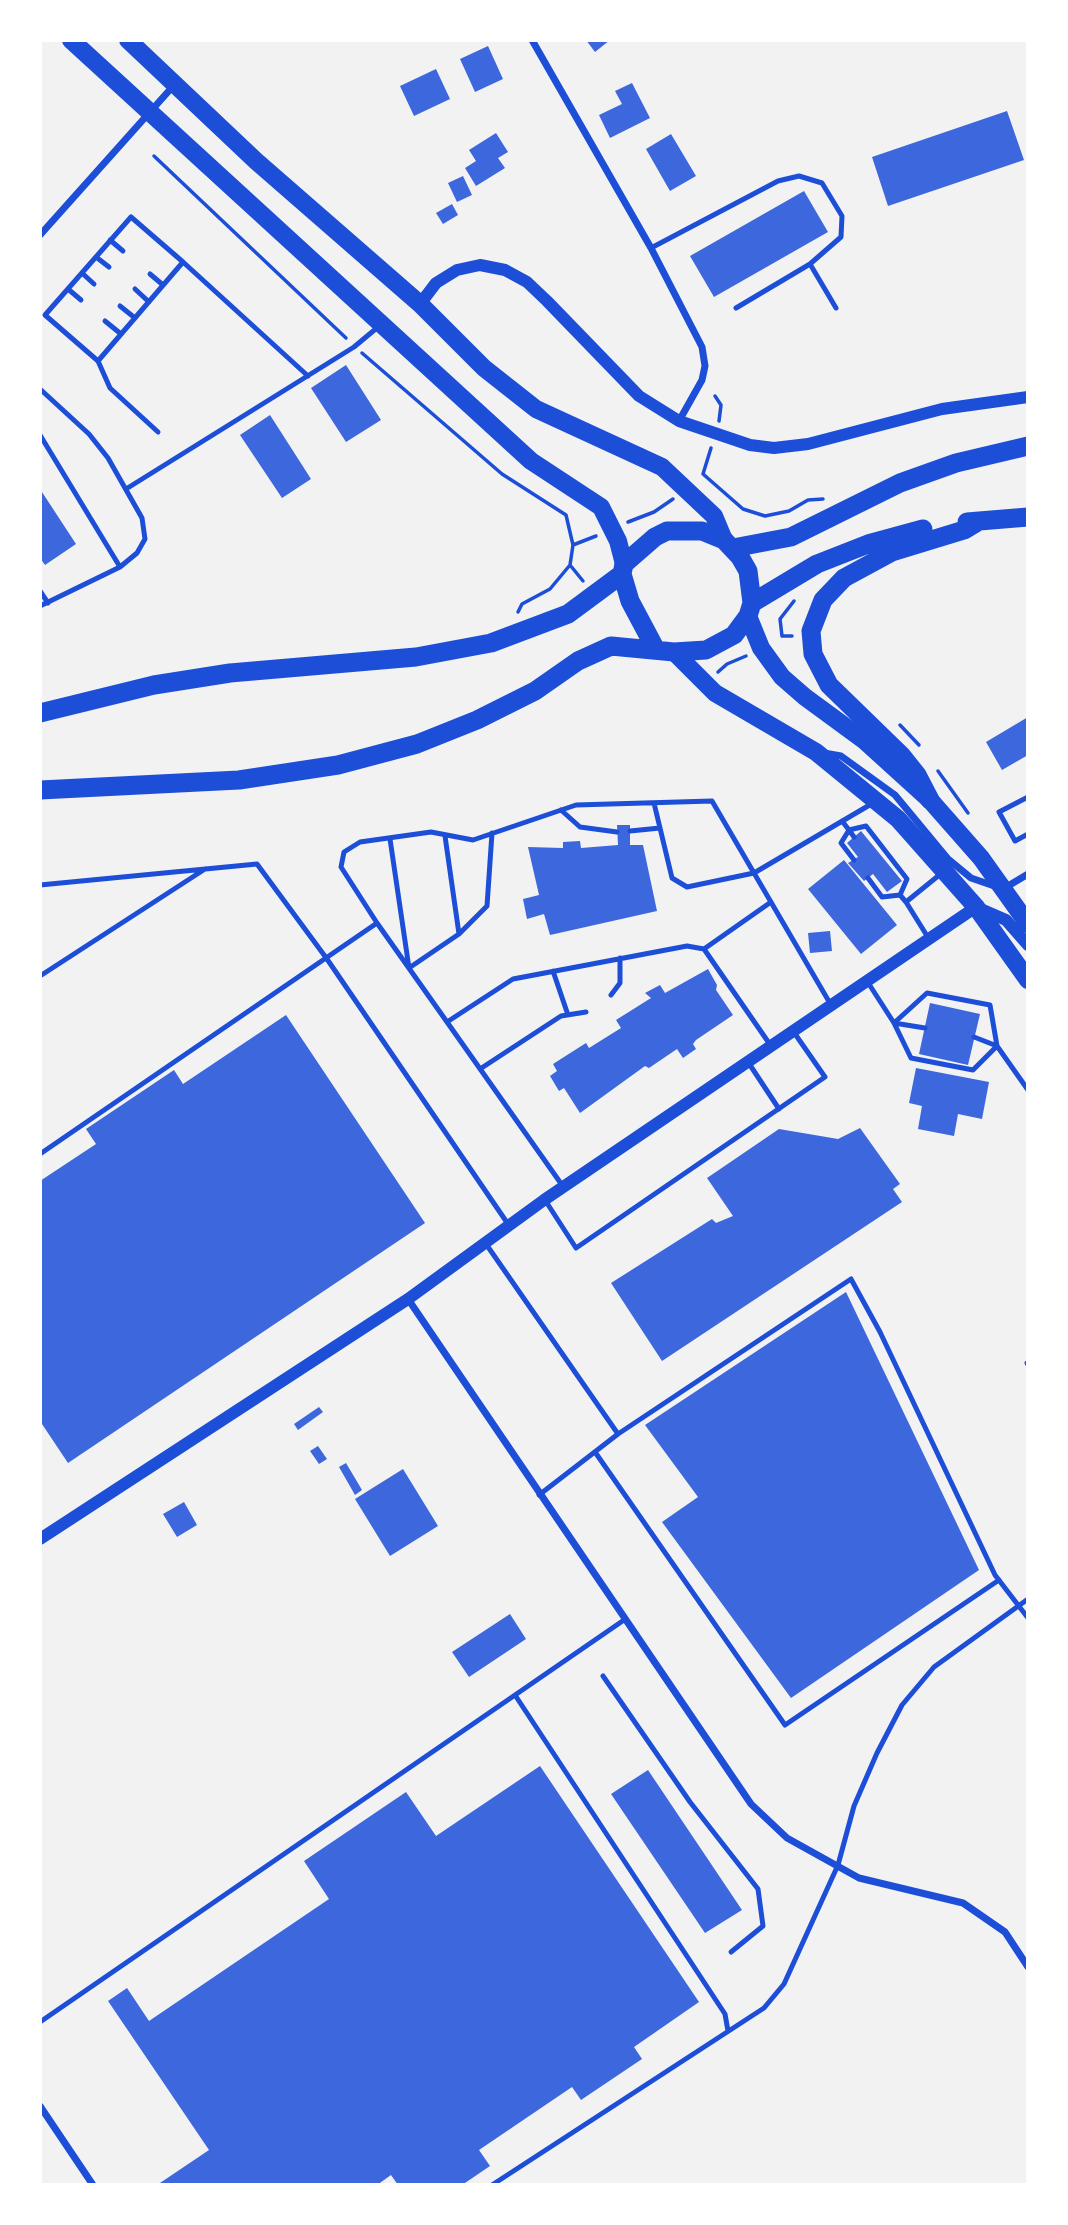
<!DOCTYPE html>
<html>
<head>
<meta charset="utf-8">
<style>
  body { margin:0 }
  #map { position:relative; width:1068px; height:2225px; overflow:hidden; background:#f2f2f2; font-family:Poppins,sans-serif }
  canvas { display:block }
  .frame { position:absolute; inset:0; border:42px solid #fff; pointer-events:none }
</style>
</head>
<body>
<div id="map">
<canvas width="1068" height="2225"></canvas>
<div class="frame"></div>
</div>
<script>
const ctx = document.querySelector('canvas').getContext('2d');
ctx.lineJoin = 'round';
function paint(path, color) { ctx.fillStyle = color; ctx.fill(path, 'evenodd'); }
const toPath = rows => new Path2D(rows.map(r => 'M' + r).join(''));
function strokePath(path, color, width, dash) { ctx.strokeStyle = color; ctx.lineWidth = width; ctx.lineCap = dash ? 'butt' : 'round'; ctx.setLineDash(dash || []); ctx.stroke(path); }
paint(toPath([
  [586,40,610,40,595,52],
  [488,46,503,79,475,92,460,59],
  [436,69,450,99,414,116,400,86],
  [632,83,650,118,610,138,599,115,622,104,615,91],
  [1007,111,1024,160,888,206,872,157],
  [496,133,508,152,498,158,505,168,476,186,465,168,476,161,469,150],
  [671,134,696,176,670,191,646,149],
  [463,176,472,195,457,202,448,183],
  [804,191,828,232,714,297,690,256],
  [452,204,458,215,443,224,436,213],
  [346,365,381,420,346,442,311,388],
  [270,415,311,479,282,498,240,435],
  [40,489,76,544,45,565,40,558],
  [1028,717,1028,755,1002,770,986,742],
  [617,825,630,825,630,845,643,845,657,911,550,935,544,914,527,919,523,899,539,895,528,847,563,848,563,842,580,841,581,848,618,845],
  [861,831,902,881,887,892,873,874,864,881,848,863,858,857,847,843],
  [844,860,897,925,861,954,808,889],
  [830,931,832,951,810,953,808,933],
  [708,969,717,985,716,990,733,1015,696,1040,693,1044,696,1049,683,1058,677,1049,649,1068,645,1066,580,1113,564,1088,559,1091,550,1076,557,1071,553,1064,586,1043,589,1048,621,1028,616,1020,651,998,645,993,660,985,665,993],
  [930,1003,980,1014,968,1065,919,1054],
  [286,1015,425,1223,68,1463,40,1421,40,1181,96,1144,86,1129,174,1070,183,1084],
  [916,1068,989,1082,982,1119,958,1114,954,1136,918,1129,922,1106,909,1103],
  [860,1128,900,1184,893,1189,902,1202,662,1361,611,1283,712,1219,716,1223,733,1216,707,1178,779,1129,838,1139],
  [846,1292,979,1570,791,1698,662,1522,698,1497,645,1425],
  [319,1407,323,1412,298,1430,294,1424],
  [318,1446,327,1459,319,1464,310,1451],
  [346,1463,362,1490,355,1495,339,1467],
  [403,1469,438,1526,390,1556,355,1499],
  [184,1502,197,1525,177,1537,163,1514],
  [510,1614,526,1639,469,1677,452,1652],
  [540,1766,699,2002,634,2047,642,2059,581,2100,572,2087,479,2150,490,2166,462,2185,398,2185,391,2175,377,2185,157,2185,209,2150,108,2001,127,1988,149,2021,329,1899,304,1861,406,1792,436,1836],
  [648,1770,742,1910,705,1933,611,1794]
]), '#3d67dc');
strokePath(toPath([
  [154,156,346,338],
  [362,353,502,474,566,515,573,545],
  [715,396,721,405,719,421],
  [711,448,703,474,743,509,765,516,789,511,808,500,823,499],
  [628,522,654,512,673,499],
  [583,581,570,565,573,545,596,536],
  [518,612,522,604,550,589,570,565],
  [792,636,782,636,780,619,794,601],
  [718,672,727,664,746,656],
  [900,725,919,745],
  [938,771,968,813]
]), '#1d4ed8', 3.5);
strokePath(toPath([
  [110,240,123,251],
  [651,248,778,181,799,176,822,183,842,216,841,237,810,264],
  [96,257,109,267],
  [183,262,131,217,45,315,98,361,183,262,308,376],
  [82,273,94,284],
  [150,274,163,285],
  [68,289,81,300],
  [135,289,149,302],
  [120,306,135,318],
  [736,308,810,264,836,308],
  [105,321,121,334],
  [98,361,110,388,158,432],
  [40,389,89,434,108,458,142,518,145,539,137,553,120,567,40,606],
  [40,435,120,567],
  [126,489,354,347,378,327],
  [40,591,48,603],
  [1028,797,999,812,1015,841,1028,834],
  [654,803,672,878,687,887,754,873,873,803],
  [561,810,580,827,617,832],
  [842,821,849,830,866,826,907,879,900,895,906,902],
  [630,831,660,828],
  [390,839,409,968,459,934,445,836],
  [854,860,841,843,849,830,854,837],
  [868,878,882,897,900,895],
  [40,885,257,864,327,959,508,1224],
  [377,923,341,867,344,852,360,842,431,832,473,840,576,805,712,801,831,1005],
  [459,934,487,906,492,833],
  [929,939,906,902,943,872],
  [704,949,771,902],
  [553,971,568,1015],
  [40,976,205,869],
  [867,981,894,1023,927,993,990,1005,997,1046,974,1037],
  [611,995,620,983,620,958],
  [894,1023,911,1058,973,1070,997,1046,1028,1090],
  [894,1023,925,1028],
  [748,1062,779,1109],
  [480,1069,561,1016,586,1012],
  [40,1154,377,923,447,1022],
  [562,1185,447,1022,513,979,687,946,704,949,771,1046],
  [545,1200,576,1248,825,1077,793,1031],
  [486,1244,618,1434],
  [1027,1363,1028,1365],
  [595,1452,785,1725,999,1580],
  [539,1495,618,1434,851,1279,880,1332,995,1575,1028,1618],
  [603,1676,690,1802,758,1889,763,1926,731,1952],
  [515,1695,725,2014,728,2031],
  [40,2022,624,1620],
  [492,2185,764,2008,784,1984,838,1865,854,1806,877,1753,902,1705,934,1667,1028,1599]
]), '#1d4ed8', 5);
strokePath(toPath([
  [532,40,651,248,702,347,705,366,702,380,679,421],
  [40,235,175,84],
  [824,753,841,756,895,795,948,859,971,878,1003,889,1028,874],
  [408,1299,751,1804,787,1838,859,1878,963,1903,1005,1932,1028,1967],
  [40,2106,93,2185]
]), '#1d4ed8', 7);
strokePath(toPath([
  [420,304,436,283,457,270,480,265,505,270,527,282,547,301,639,396,679,421,750,445,774,448,808,444,942,409,1028,397],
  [40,1539,408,1299,544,1200,976,907,1006,920,1028,945]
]), '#1d4ed8', 12);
strokePath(toPath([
  [71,40,531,461,601,507,618,541,624,564],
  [128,40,256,161,420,304,484,368,536,409,662,467,714,516,724,540],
  [748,616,761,648,782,677,805,697,865,741,930,800,981,858,1028,924],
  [674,652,715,693,816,752,898,819,976,907,1028,980]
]), '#1d4ed8', 18);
strokePath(toPath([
  [967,522,1028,517],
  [733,548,791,537,900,483,956,463,1028,446],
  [752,603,817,564,868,544,923,529],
  [40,713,154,685,230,673,416,657,491,643,568,614,622,574],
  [40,790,239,780,338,765,417,744,477,720,535,691,578,661,611,646,674,652,706,650,734,635,748,616,752,603,748,571,740,557,724,540,702,531,667,531,655,537,624,564,622,574,630,601,655,648],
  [930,800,917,775,901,755,829,685,813,654,811,631,823,600,844,578,892,552,964,530,979,521]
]), '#1d4ed8', 19);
</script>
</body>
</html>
